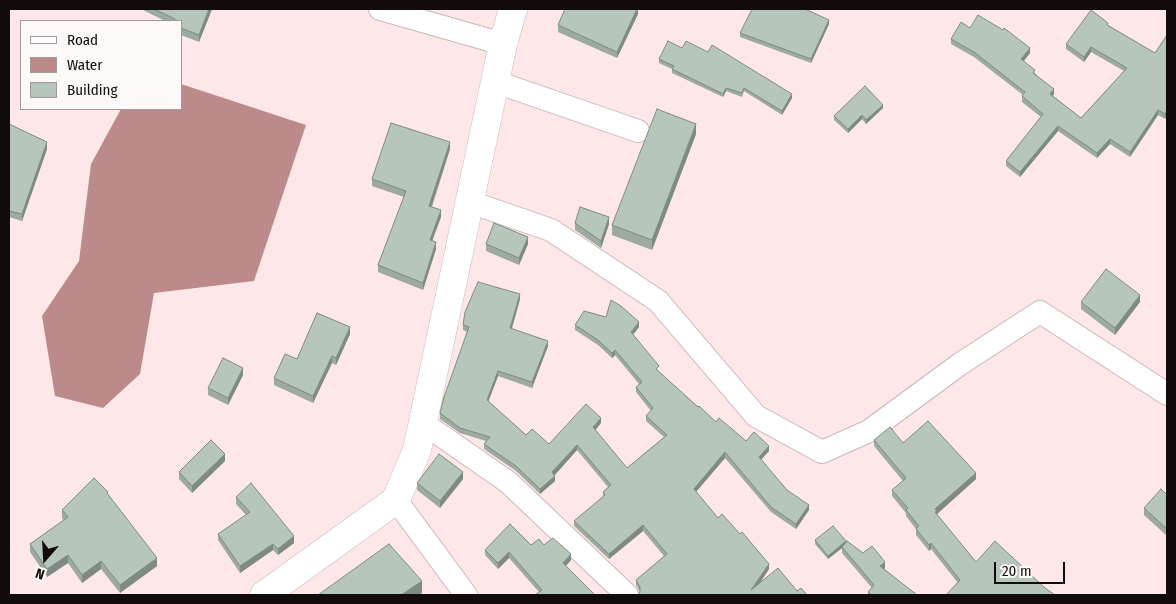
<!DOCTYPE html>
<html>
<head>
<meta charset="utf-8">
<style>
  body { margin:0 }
  #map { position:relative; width:1176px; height:604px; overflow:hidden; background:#fde7e8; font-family:"Fira Sans Condensed",sans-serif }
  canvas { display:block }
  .frame { position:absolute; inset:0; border:10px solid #120b0c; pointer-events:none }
  .legend { position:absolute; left:20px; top:20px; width:162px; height:90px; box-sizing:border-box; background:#fef9f9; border:1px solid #a09a9a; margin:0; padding:6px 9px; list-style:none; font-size:15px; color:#120b0c }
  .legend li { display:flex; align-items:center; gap:10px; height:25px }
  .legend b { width:25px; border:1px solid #a09a9a }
  .north { position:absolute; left:20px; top:534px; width:50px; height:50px; -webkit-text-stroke:4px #fef9f9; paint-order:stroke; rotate:199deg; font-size:14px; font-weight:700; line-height:20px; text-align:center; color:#120b0c }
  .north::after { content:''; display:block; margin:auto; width:18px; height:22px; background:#120b0c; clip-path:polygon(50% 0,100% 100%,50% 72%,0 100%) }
  .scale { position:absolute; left:994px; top:562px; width:71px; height:22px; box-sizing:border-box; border:2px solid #120b0c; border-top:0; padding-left:6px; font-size:15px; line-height:18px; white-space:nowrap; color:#120b0c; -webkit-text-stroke:4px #fef9f9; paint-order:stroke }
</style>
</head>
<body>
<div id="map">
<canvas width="1176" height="604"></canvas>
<div class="frame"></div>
<ul class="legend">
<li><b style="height:6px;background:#fff"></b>Road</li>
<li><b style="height:14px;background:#bd8a8c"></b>Water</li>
<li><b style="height:14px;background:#b6c6ba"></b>Building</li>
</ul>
<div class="north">N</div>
<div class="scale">20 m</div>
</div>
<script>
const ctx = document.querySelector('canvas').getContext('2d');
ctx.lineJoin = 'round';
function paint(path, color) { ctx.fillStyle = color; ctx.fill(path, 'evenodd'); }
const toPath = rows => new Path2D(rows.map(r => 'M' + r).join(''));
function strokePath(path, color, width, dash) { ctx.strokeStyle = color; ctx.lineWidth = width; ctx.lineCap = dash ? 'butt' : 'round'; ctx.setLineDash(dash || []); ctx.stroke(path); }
paint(toPath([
  [181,84,306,125,254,281,154,293,140,374,103,408,55,396,42,316,79,261,91,164,121,109,181,109]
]), '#bd8a8c');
const minor = toPath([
  [380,9,503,44],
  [496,82,638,131],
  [470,202,551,230,658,301,756,416,822,452,869,431,960,364,1040,312,1167,394],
  [423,423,508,482,627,595],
  [396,500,466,595]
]);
const primary = toPath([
  [264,595,396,500,417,450,503,44,513,9]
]);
strokePath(minor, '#cbb6b7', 24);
strokePath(primary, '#cbb6b7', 29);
strokePath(minor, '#fff', 22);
strokePath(primary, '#fff', 28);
paint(toPath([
  [141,9,212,9,199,42,181,35,181,21,165,21],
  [564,9,638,9,638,14,617,58,558,32,558,25,564,12],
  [829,24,811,63,740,37,740,33],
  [1108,25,1155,53,1167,35,1167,115,1165,119,1158,115,1130,157,1110,144,1097,158,1058,131,1020,177,1006,166,1006,161,1041,117,1022,102,1022,96,1023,95,974,57,951,44,951,39,970,28,1030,53,1024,61,1054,94,1053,96,1081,118,1124,71,1091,52,1084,62,1066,49,1066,44],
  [682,48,792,98,782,115,744,91,742,97,726,91,723,97,672,73,672,69,659,63,659,59],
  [883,108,866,124,862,119,848,133,834,120,834,116],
  [9,124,47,149,22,221,9,217],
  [696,134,652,250,612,235,612,225],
  [450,149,432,207,441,217,432,240,436,249,423,290,378,272,378,265,404,197,372,186,372,179],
  [575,223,609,224,601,248,575,230],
  [486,244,528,244,519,265,486,251],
  [520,299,512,329,548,346,532,388,498,376,488,402,526,435,549,444,601,423,595,430,627,468,664,437,646,421,646,416,651,411,636,392,636,387,639,384,615,355,612,358,598,345,575,330,575,325,639,327,633,335,659,372,698,407,716,422,746,441,769,451,761,460,787,490,809,510,796,529,771,512,725,458,696,492,718,518,769,569,759,584,797,591,807,595,640,592,636,585,636,580,664,556,643,531,609,559,574,526,574,521,603,497,603,492,608,487,577,450,555,475,555,481,540,494,516,471,484,449,484,444,486,441,460,433,440,419,440,413,467,332,463,330,463,325],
  [1081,302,1140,302,1115,335,1081,309],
  [350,334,336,365,332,363,313,403,274,385,274,378,297,359],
  [243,375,228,405,208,395,208,388],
  [874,440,903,443,976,479,937,514,976,562,958,583,931,549,929,551,916,535,916,529,906,516,906,513,892,496,892,490,903,481,874,446],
  [225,461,192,493,179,479,179,472],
  [463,479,440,508,417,490,417,483],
  [108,495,157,566,120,593,101,569,82,583,68,563,47,577,30,552,30,544,64,521,62,518,62,510],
  [1167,495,1167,536,1144,515,1144,508],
  [236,497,294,543,278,555,273,550,240,573,218,540,218,534,246,515,236,504],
  [815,540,846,541,885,568,884,569,917,595,868,595,868,592,872,588,842,553,842,548,828,559,815,544],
  [531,545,544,545,571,560,566,566,595,595,539,592,509,558,498,569,485,555,485,550]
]), '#9daaa0');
paint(toPath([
  [209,9,212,9,199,42,199,35],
  [636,9,638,9,638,14,617,58,617,52],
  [829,20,829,24,811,63,811,59],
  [1091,47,1091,52,1084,62,1084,57],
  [1030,48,1030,53,1021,64,1021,59],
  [726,88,726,91,723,97,723,94],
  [1054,89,1054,94,1050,99,1050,94],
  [792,94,792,98,782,115,782,111],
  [883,105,883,108,866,124,866,120],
  [1158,110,1158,115,1130,157,1130,152],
  [1167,110,1167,115,1165,119,1165,114],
  [862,115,862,119,848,133,848,129],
  [696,124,696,134,652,250,652,240],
  [1058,126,1058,131,1020,177,1020,172],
  [1110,139,1110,144,1097,158,1097,153],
  [47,142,47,149,22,221,22,214],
  [450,142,450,149,429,213,429,206],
  [441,210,441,217,430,247,430,240],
  [609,217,609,224,601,248,601,241],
  [528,237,528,244,519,265,519,258],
  [436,242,436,249,423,290,423,283],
  [520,294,520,299,510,334,510,328],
  [1140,295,1140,302,1115,335,1115,328],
  [639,322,639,327,631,337,631,332],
  [350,327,350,334,336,365,336,358],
  [548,341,548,346,532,388,532,382],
  [615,350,615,355,612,358,612,353],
  [332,356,332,363,313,403,313,396],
  [243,368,243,375,228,405,228,398],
  [498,371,498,376,487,405,487,400],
  [601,418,601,423,593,433,593,427],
  [577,445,577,450,552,478,552,472],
  [769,446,769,451,759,462,759,457],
  [725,452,725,458,694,494,694,489],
  [225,454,225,461,192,493,192,486],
  [463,472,463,479,440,508,440,501],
  [976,473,976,479,937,514,937,517,935,509],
  [555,476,555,481,540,494,540,489],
  [809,505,809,510,796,529,796,524],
  [643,525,643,531,609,559,609,554],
  [294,536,294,543,278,555,278,549],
  [846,541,846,545,842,547,842,548,828,559,828,556],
  [931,543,931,549,929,551,929,545],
  [273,544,273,550,240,573,240,566],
  [509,552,509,558,498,569,498,563],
  [571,554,571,560,563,569,563,563],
  [68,555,68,563,47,577,47,569],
  [157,558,157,566,120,593,120,585],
  [101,561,101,569,82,583,82,575],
  [885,562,885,568,880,572,880,566],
  [769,564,769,569,752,595,751,590],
  [422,581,422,593,418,595,401,595]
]), '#7f8b82');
const building = toPath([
  [154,9,209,9,199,35,181,28,181,21,174,21,175,19,154,9],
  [565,9,637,9,617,52,558,25,565,9],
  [752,9,805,9,829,20,811,59,740,33,752,9],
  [1091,10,1108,23,1107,25,1155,53,1167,35,1167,110,1165,114,1158,110,1130,152,1110,139,1097,153,1058,126,1020,172,1006,161,1043,114,1022,96,1025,92,974,52,951,39,961,22,970,28,978,15,1003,30,1004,28,1030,48,1021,59,1035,70,1033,73,1054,89,1050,94,1081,118,1127,68,1091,47,1084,57,1066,44,1091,10],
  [668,41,682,48,686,41,708,52,712,45,792,94,782,111,744,88,742,93,726,88,723,94,672,69,674,66,659,59,668,41],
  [865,86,883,105,866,120,862,115,848,129,834,116,865,86],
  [657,109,696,124,652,240,612,225,657,109],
  [391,123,450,142,429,206,441,210,430,240,436,242,423,283,378,265,406,191,372,179,391,123],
  [9,124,47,142,22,214,9,211,9,124],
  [580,207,609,217,601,241,575,223,580,207],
  [494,223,528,237,519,258,486,244,494,223],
  [1106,269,1140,295,1115,328,1081,302,1106,269],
  [478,282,520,294,510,328,548,341,532,382,498,371,487,400,526,435,532,429,549,444,586,404,601,418,593,427,627,468,667,435,646,416,653,408,636,387,642,382,615,350,612,353,598,340,575,325,584,311,606,317,611,300,621,306,639,322,631,332,659,366,656,369,698,407,699,406,716,422,719,418,746,441,754,432,769,446,759,457,787,490,809,505,796,524,771,507,725,452,694,489,718,518,722,514,740,534,742,532,769,564,751,590,778,568,797,591,801,588,807,595,638,595,640,592,640,587,636,580,667,554,643,525,609,554,574,521,605,495,603,492,611,485,577,445,552,472,555,476,540,489,516,466,484,444,490,437,460,428,440,413,444,397,469,327,463,325,465,312,478,282],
  [317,313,350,327,336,358,332,356,313,396,274,378,285,354,297,359,317,313],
  [223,358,243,368,228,398,208,388,223,358],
  [928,421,976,473,935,509,937,511,935,512,976,562,995,541,1045,588,1055,595,946,595,960,580,931,543,929,545,916,529,919,526,906,510,908,508,892,490,906,478,874,440,890,427,903,443,928,421],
  [211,440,225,454,192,486,179,472,211,440],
  [439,454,463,472,440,501,417,483,439,454],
  [94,478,108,492,107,493,157,558,120,585,101,561,82,575,68,555,47,569,30,544,68,517,62,510,94,478],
  [251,483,294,536,278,549,273,544,240,566,218,534,250,512,236,497,251,483],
  [1161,489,1167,495,1167,529,1144,508,1161,489],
  [510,524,531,545,539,539,544,545,553,538,571,554,563,563,595,595,535,595,542,590,509,552,498,563,485,550,510,524],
  [833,526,846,541,828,556,815,540,833,526],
  [847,541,863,553,872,546,885,562,880,566,917,595,872,595,868,592,874,585,842,547,847,541],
  [389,544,422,581,401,595,318,595,389,544]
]);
paint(building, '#b6c6ba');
strokePath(building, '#7f8b82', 1);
</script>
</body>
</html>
